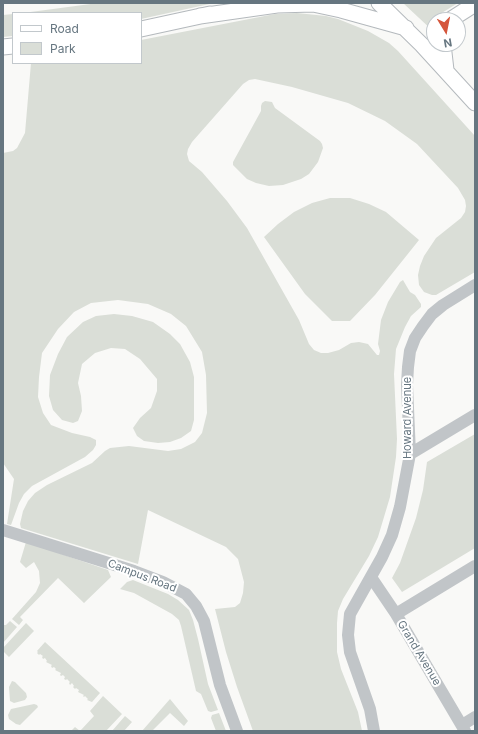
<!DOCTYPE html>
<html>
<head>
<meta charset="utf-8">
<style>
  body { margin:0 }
  #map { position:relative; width:478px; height:734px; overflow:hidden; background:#f9f9f7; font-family:Inter,sans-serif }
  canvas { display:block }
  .frame { position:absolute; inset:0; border:4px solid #667680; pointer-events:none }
  .legend { position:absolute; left:12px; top:12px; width:130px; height:52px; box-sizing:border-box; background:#fff; border:1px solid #c2c8cc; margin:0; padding:5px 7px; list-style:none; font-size:12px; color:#667680 }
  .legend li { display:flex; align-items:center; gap:8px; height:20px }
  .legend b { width:20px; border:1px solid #c2c8cc }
  .north { position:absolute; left:426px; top:12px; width:40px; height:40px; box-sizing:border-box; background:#fff; border:1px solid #c2c8cc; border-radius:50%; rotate:170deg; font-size:11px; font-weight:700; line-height:16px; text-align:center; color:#667680 }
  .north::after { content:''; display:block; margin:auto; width:14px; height:18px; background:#d5563c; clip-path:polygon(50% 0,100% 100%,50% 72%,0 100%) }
</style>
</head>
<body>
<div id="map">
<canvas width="478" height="734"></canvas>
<div class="frame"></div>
<ul class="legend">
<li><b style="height:5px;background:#fff"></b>Road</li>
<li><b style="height:11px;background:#daded7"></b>Park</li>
</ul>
<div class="north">N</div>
</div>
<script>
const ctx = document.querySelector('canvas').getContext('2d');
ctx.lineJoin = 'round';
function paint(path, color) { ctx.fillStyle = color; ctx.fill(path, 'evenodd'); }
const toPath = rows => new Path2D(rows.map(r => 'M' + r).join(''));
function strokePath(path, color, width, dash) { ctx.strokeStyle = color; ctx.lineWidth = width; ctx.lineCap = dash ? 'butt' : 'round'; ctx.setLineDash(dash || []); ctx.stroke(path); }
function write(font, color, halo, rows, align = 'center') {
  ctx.font = font + ' Inter,sans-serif'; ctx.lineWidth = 4; ctx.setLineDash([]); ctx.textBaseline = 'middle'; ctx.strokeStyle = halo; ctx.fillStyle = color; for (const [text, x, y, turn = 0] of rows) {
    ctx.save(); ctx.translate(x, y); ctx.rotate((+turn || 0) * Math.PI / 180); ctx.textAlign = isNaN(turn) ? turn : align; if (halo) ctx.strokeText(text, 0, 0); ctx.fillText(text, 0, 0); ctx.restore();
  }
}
paint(toPath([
  [98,3,214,3,141,19,141,13,23,13],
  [403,3,458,3,440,14,437,20,434,20,434,32],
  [297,13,326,16,338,19,368,31,389,43,398,51,475,136,475,272,436,295,432,295,424,292,419,285,418,275,420,266,424,256,436,238,461,218,465,212,466,206,465,200,458,188,417,144,385,121,348,103,292,87,255,79,249,80,243,84,192,142,188,149,187,154,189,161,202,172,227,201,247,228,299,320,309,344,314,350,321,353,328,353,339,350,351,343,359,342,368,344,377,355,379,355,380,351,378,344,381,320,388,302,400,282,403,280,410,292,415,295,421,304,421,307,411,316,405,327,396,349,394,374,397,439,396,457,390,497,378,537,369,556,343,599,338,611,337,623,337,652,341,669,358,712,362,731,253,731,237,687,226,652,215,609,235,607,240,603,243,593,244,582,238,559,226,547,148,510,138,564,21,528,20,524,23,511,28,501,35,493,47,485,92,463,105,451,110,448,129,446,168,451,181,449,195,442,202,433,207,413,206,375,202,352,186,326,171,314,148,304,118,300,91,303,74,312,58,329,42,353,39,377,38,397,43,413,51,425,72,433,90,437,96,440,96,445,93,450,85,457,32,486,24,494,19,503,11,525,7,524,14,479,3,463,3,153,13,151,17,148,25,133,31,63,141,63,141,40,275,14],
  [13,14,13,36,3,37,3,15],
  [265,101,272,102,275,108,320,141,322,144,323,148,318,162,309,174,301,179,283,185,269,186,256,183,247,179,233,165,233,162,261,111,261,106,262,103],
  [330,198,350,198,369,204,386,212,419,240,375,295,350,321,332,321,305,294,264,237,278,224,294,212,312,203],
  [114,314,132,316,153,322,170,334,180,344,190,362,194,377,194,420,191,431,181,438,170,442,158,443,144,441,137,436,133,428,140,418,151,408,157,391,157,379,140,359,125,349,111,348,95,353,82,364,78,383,81,396,82,411,78,421,73,423,62,420,53,410,49,396,50,375,58,354,67,337,83,322,96,316],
  [475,434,475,548,402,592,392,578,400,563,416,518,423,490,427,462],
  [26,542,108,570,111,577,84,603,58,578,20,617,23,620,19,625,12,619,36,592,40,583,39,571,34,562,26,568,20,562],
  [133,580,168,594,178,600,189,610,193,620,198,639,208,684,218,710,211,712,208,711,201,694,196,691,181,626,179,620,172,614,134,593,120,589,127,582],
  [10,621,17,627,3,643,3,625,6,625],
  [26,623,34,631,9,657,3,651,3,648],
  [45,642,100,693,92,702,87,700,88,699,85,696,84,697,83,696,84,695,78,692,79,690,76,688,75,689,73,687,74,686,72,683,70,685,69,683,70,682,67,679,66,680,64,679,65,677,63,675,61,676,60,675,61,673,55,670,56,669,54,667,52,668,51,666,52,665,46,662,47,661,45,658,43,659,42,657,43,656,40,654,39,655,37,653,38,652,37,651],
  [12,681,15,682,26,693,27,697,25,700,14,703,10,701,9,687],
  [103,696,122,714,106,731,71,731,75,727,80,731,94,716,90,711],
  [170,699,188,721,184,726,170,713,152,731,142,731],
  [34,704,37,705,38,707,20,725,16,724,9,719,8,715,11,709],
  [219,713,226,731,216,731,211,718,212,715],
  [125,716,132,722,124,731,112,731]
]), '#daded7');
const major = toPath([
  [379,3,422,45,475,103],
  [200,16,277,5,313,4,341,10,406,28],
  [450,20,475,4],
  [141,29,210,14],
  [443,44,446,70],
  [3,47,13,46]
]);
strokePath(major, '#b4b9bd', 17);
strokePath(toPath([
  [410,454,475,415],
  [3,530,134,571,163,582,186,594,196,606,204,621,220,685,237,731],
  [371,577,396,614,465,731],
  [396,614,475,566],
  [462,725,475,717],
  [374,731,370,709,350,652,348,635,350,614,382,557,392,535,400,507,410,454,407,385,408,367,410,351,415,338,423,326,432,314,443,305,475,285]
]), '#c1c5c8', 12);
strokePath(major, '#fff', 15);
write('11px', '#667680', '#fff', [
  ["Howard Avenue",408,418,-90],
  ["Campus Road",142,576,21],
  ["Grand Avenue",419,653,59]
]);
</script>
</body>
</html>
